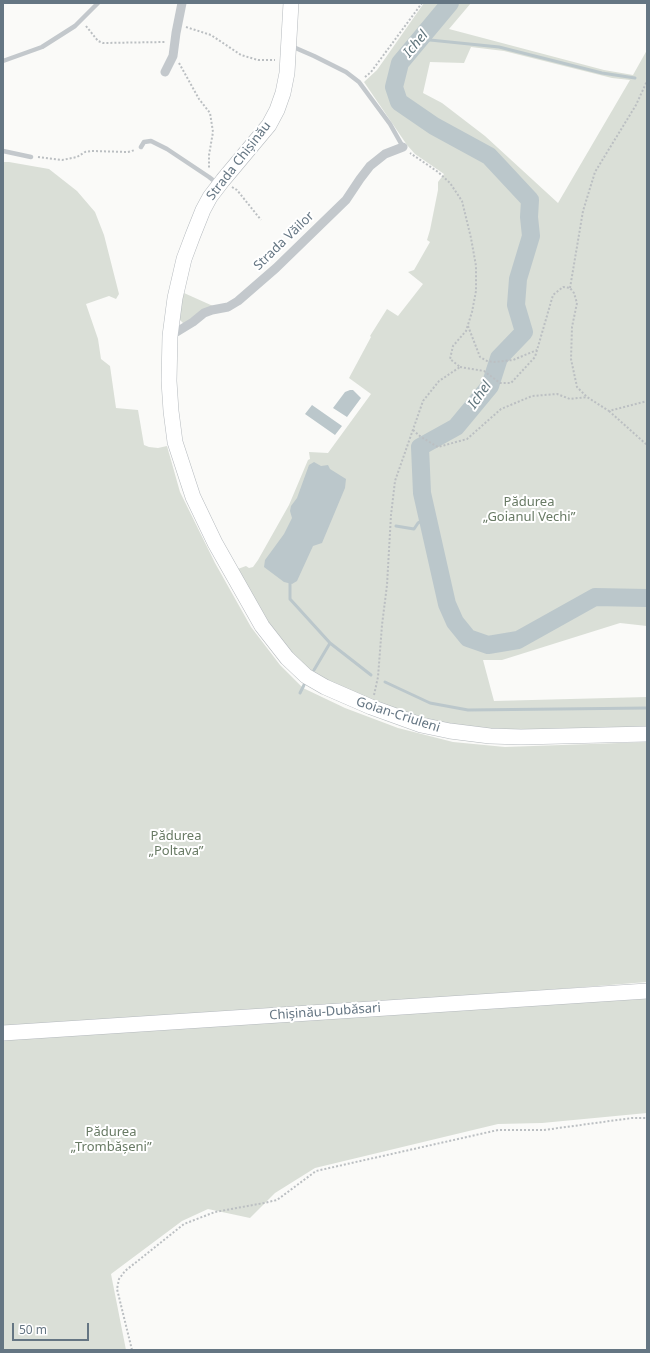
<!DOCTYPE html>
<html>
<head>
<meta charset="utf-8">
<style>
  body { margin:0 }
  #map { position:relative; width:650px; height:1353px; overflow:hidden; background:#fafaf8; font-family:"Noto Sans",sans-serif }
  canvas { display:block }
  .frame { position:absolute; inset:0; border:4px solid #657683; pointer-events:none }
  .scale { position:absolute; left:12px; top:1323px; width:77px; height:18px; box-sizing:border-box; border:2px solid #657683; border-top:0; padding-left:5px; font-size:12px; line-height:14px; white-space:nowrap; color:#657683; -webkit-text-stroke:3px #fff; paint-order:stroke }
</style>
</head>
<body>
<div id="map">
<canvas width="650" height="1353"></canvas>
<div class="frame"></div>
<div class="scale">50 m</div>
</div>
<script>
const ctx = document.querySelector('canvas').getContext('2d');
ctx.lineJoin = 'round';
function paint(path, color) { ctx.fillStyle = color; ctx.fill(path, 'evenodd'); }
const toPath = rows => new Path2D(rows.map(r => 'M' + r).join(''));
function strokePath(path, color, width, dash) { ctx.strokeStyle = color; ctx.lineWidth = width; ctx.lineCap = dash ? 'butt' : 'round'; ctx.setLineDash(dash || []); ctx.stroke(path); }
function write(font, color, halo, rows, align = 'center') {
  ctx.font = font + ' "Noto Sans",sans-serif'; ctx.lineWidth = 4; ctx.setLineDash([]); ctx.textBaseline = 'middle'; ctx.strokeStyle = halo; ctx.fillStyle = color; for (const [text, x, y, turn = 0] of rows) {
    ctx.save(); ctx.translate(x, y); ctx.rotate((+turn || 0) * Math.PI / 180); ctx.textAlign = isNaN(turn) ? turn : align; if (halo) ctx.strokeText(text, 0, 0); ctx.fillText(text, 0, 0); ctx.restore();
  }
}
paint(toPath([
  [424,3,471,3,449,29,604,70,633,75,647,50,647,626,620,623,502,660,483,660,494,701,647,697,647,729,497,731,423,721,376,705,308,670,274,634,235,570,246,566,249,568,253,567,258,560,289,505,308,460,310,459,309,452,328,453,371,394,349,378,371,337,370,336,387,309,398,316,423,284,408,272,414,270,430,242,427,240,430,230,438,190,438,182,444,174,415,154,407,145,364,82,377,70],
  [471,47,504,51,612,78,630,80,558,203,485,136,442,103,423,93,430,62,464,63],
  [3,162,9,162,49,169,77,191,95,212,104,235,119,294,116,299,109,296,86,304,98,339,101,359,110,366,116,408,138,410,144,445,149,447,158,448,167,446,180,492,215,563,251,627,280,665,303,688,345,708,398,728,453,742,505,747,647,742,647,982,361,1005,3,1029],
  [182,292,184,293,213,306,184,324,178,318],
  [647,996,647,1113,542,1123,498,1124,315,1168,275,1193,250,1218,208,1209,182,1221,111,1274,126,1350,3,1350,3,1038]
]), '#dadfd7');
paint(toPath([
  [350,390,353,390,361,398,347,417,333,408,345,392],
  [312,405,342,426,335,435,305,414],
  [314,462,321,466,328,465,330,469,346,479,345,488,322,543,313,546,297,581,292,584,284,582,264,567,265,560,284,534,292,518,290,511,291,506,297,498,309,465]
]), '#bbc7cb');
strokePath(toPath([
  [420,39,499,47,602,73,635,78],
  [396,526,414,529,418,523,427,517],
  [290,583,290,599,330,643,371,675],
  [314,670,330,643],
  [385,682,430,703,468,710,647,708],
  [300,693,304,685]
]), '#bbc7cb', 3);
strokePath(toPath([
  [450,3,400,63,394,87,399,102,434,126,489,156,530,200,529,217,531,236,518,279,516,305,524,332,499,358,490,386,456,427,420,447,422,493,447,604,455,622,468,638,488,645,518,640,595,597,647,598]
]), '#bbc7cb', 18);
const primary = toPath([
  [291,3,287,73,283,93,277,110,269,125,223,180,210,197,203,210,193,235,184,259,175,298,170,336,169,381,171,411,175,442,193,497,215,543,262,626,287,658,306,676,325,687,371,707,421,725,450,731,490,736,521,737,647,734]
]);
const trunk = toPath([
  [3,1033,647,991]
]);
strokePath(primary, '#b5babe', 16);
strokePath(trunk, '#b4b9bd', 16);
strokePath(toPath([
  [86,26,98,41,103,43,165,42],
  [186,27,211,35,241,55,258,60,275,60],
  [179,63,199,99,210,113,213,132,209,155,209,169],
  [365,77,371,72,422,3],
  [38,157,62,160,77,157,85,152,92,151,128,152,135,150],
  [232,187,237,190,261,220],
  [570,288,583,211,595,172,636,105,647,81],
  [468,326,480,357,487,361,494,362,513,360,537,350],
  [460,367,484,371,500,383,511,383,535,357,553,295,563,287,570,288,574,293,577,303,572,327,571,359,577,387,587,397,609,411,647,401],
  [609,411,647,445],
  [413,430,421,437,438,447,467,439,501,409,532,396,557,394,570,399,587,397],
  [374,695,378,677,382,625,387,585,391,515,395,481,423,401,439,381,460,367,450,359,453,346,466,331,472,312,476,291,476,266,471,238,462,201,450,183,438,172,410,153],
  [132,1350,117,1289,119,1279,125,1271,184,1224,215,1212,264,1203,277,1200,316,1171,498,1130,544,1130,632,1118,647,1118]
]), '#bbbfc2', 2, [2, 2]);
strokePath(toPath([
  [291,46,314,56,346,72,359,82,390,124,403,147],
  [3,61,42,47,75,26,98,3],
  [141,147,144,142,151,141,167,149,209,177,218,184],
  [3,151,31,157]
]), '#c3c8cc', 4.5);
strokePath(toPath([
  [165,72,173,56,176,33,182,3],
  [170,336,193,322,204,313,212,310,228,307,238,301,276,268,346,200,360,179,370,166,385,154,403,147]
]), '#c3c8cc', 9);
strokePath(primary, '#fff', 15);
strokePath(trunk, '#fff', 15);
write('13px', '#657683', '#fff', [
  ["Strada Chișinău",239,161,-52],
  ["Strada Văilor",284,241,-44],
  ["Goian-Criuleni",398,715,18],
  ["Chișinău-Dubăsari",325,1012,-4]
]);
write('13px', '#687a64', '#fff', [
  ["Pădurea",529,502],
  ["„Goianul Vechi”",529,517],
  ["Pădurea",176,836],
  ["„Poltava”",176,851],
  ["Pădurea",111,1132],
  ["„Trombășeni”",111,1147]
]);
write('italic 14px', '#60757c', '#fff', [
  ["Ichel",416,44,-50],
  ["Ichel",480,395,-55]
]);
</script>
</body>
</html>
